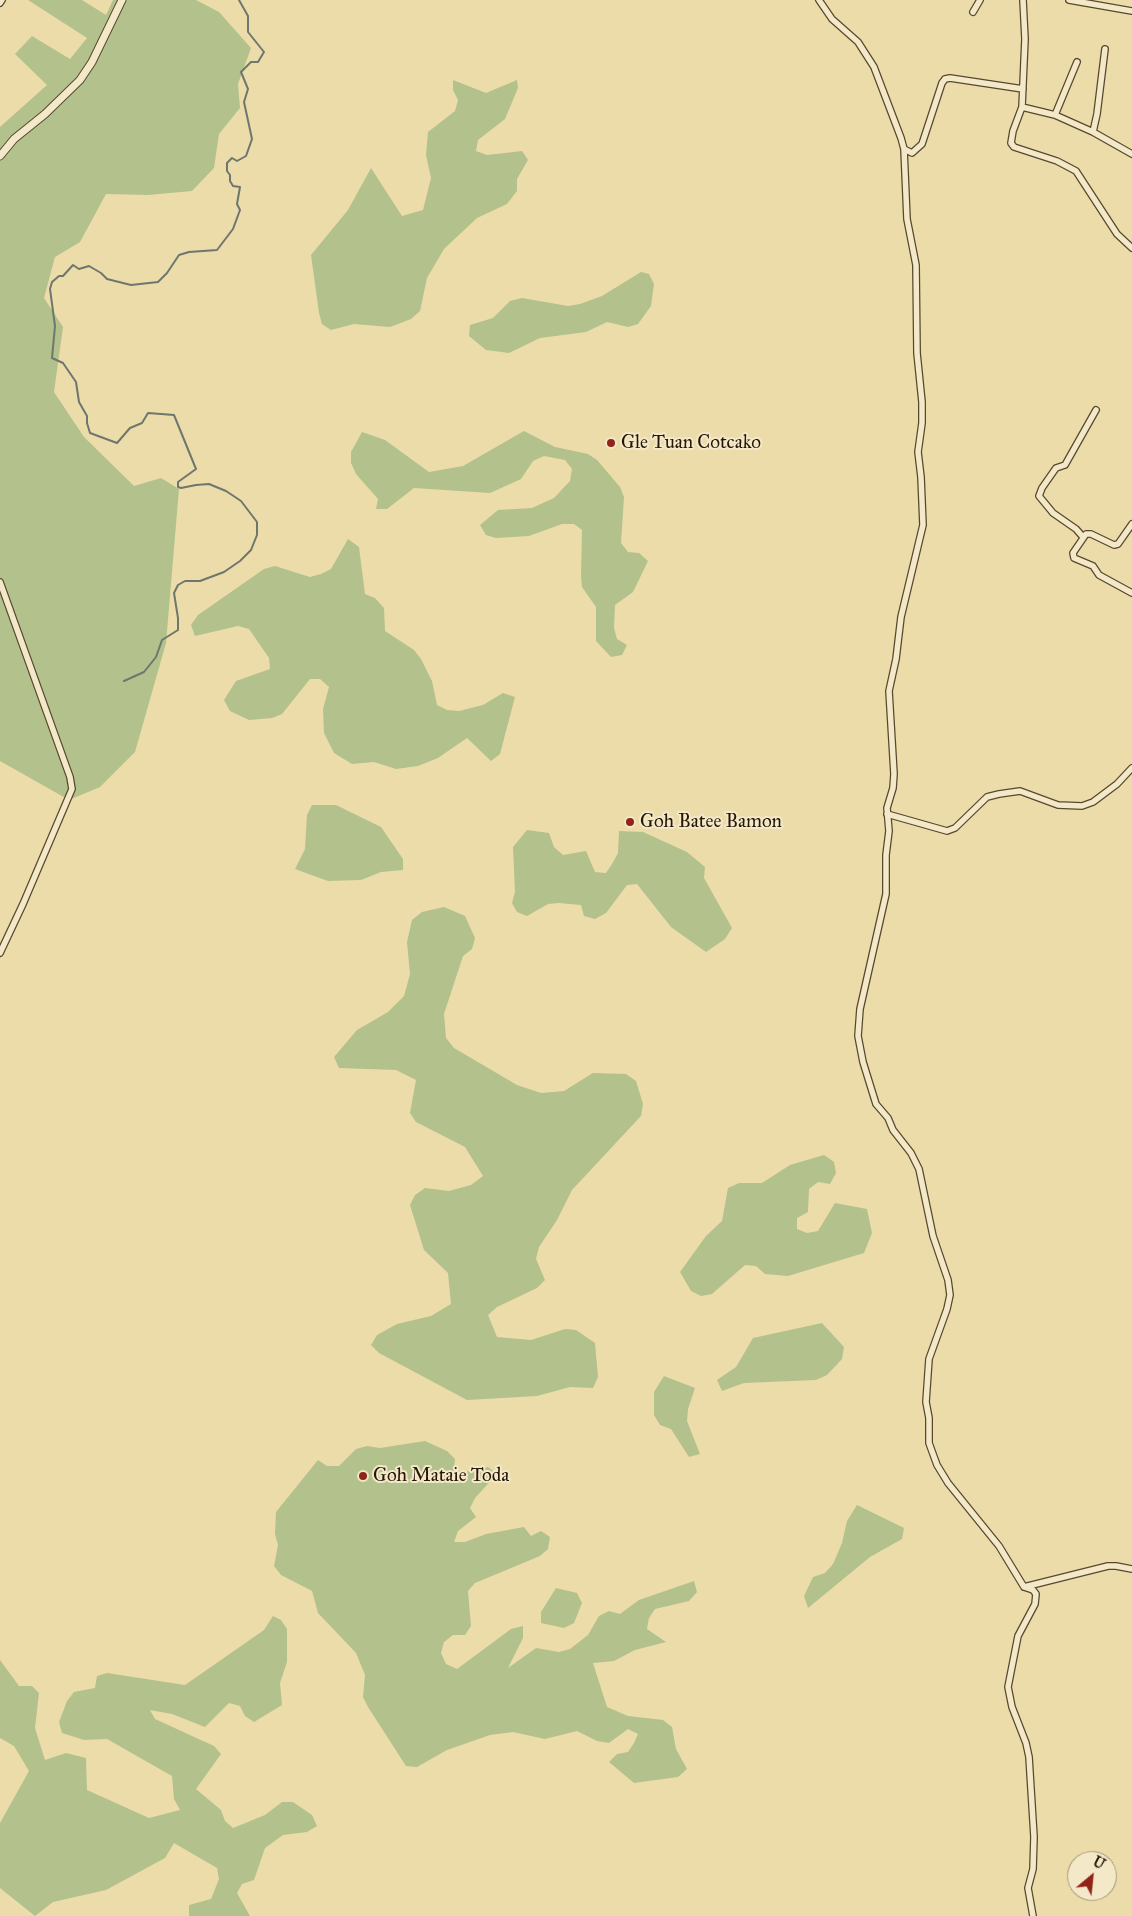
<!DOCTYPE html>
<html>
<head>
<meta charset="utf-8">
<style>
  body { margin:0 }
  #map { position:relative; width:1132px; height:1916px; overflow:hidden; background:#ecdcaa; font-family:"IM FELL Great Primer",serif }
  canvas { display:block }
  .north { position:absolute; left:1067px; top:1851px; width:50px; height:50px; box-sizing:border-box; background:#f3e8c8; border:1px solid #a1947a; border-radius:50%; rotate:28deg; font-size:14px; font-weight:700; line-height:20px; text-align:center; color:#251604 }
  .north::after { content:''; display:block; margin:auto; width:18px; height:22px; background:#8f2418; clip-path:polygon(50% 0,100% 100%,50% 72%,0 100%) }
</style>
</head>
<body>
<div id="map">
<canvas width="1132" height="1916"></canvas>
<div class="north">U</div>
</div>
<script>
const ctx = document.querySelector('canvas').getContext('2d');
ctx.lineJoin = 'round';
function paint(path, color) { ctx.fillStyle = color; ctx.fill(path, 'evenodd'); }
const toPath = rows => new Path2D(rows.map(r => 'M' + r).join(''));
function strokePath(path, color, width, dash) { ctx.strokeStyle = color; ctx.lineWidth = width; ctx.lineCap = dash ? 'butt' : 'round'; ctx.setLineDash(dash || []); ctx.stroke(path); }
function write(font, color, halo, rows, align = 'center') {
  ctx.font = font + ' "IM FELL Great Primer",serif'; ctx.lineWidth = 4; ctx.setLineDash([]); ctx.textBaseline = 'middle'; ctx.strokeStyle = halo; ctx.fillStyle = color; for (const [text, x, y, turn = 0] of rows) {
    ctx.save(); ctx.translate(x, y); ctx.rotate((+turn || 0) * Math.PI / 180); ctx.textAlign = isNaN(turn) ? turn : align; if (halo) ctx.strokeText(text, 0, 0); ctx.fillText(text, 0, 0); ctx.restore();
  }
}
paint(toPath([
  [28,0,82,0,106,15,113,0,196,0,219,12,251,48,238,84,240,108,219,134,214,168,192,191,148,195,106,194,80,242,55,257,44,298,63,327,54,392,84,437,134,486,161,478,179,489,166,643,135,752,100,787,69,800,0,761,0,127,47,85,15,54,32,36,70,59,87,38],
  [453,80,486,93,517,80,518,88,505,119,478,140,476,151,487,155,522,151,528,160,517,179,517,191,507,204,477,218,444,249,427,278,420,311,411,319,390,327,354,324,331,330,322,324,319,313,311,255,348,210,371,168,402,216,423,210,431,178,426,155,428,132,455,111,458,100,453,90],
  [641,272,649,274,654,284,651,306,638,324,628,327,607,322,586,332,540,338,509,353,486,350,469,336,470,325,493,318,510,301,522,298,568,306,580,304,602,296],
  [524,431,555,447,588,454,597,460,620,487,624,497,621,543,628,552,639,553,648,561,633,592,615,605,614,628,617,639,627,645,622,655,611,657,596,641,596,607,582,587,581,576,582,530,574,524,562,524,529,536,496,538,486,535,480,525,498,510,532,508,554,498,570,481,572,469,565,460,544,456,533,461,521,479,490,493,414,488,387,509,376,509,378,499,356,474,351,463,351,452,362,432,385,440,429,472,463,466],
  [348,539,359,547,365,594,375,598,384,608,385,631,414,650,421,659,432,681,437,705,447,710,459,711,483,705,503,693,515,697,500,754,491,761,467,738,438,758,418,766,396,769,374,762,352,764,334,753,324,733,323,709,329,687,320,679,310,679,282,714,272,718,249,720,230,711,224,700,236,681,270,669,269,658,249,629,238,626,195,636,191,625,198,615,264,569,275,566,310,577,321,574,331,569],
  [312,805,336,805,381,827,403,859,403,870,381,872,361,880,328,881,295,869,305,849,307,815],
  [527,830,549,833,554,847,563,855,586,851,595,872,606,873,612,864,618,853,619,831,643,832,687,852,705,867,704,878,732,928,725,939,706,952,671,927,637,884,627,885,606,913,595,919,584,916,581,905,559,903,548,904,527,916,517,912,512,903,515,892,513,847],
  [444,907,465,916,475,938,472,949,463,956,444,1014,446,1038,454,1048,517,1085,541,1093,564,1091,593,1073,626,1074,636,1081,643,1104,641,1116,572,1190,557,1220,539,1247,536,1259,545,1280,537,1288,497,1307,488,1315,497,1337,531,1340,565,1329,576,1330,595,1343,598,1377,593,1388,570,1387,537,1396,467,1400,379,1353,371,1345,377,1335,397,1324,431,1316,451,1304,448,1273,424,1250,410,1205,415,1195,425,1188,449,1191,471,1185,483,1176,465,1147,416,1122,410,1113,416,1080,396,1070,339,1068,334,1057,357,1030,388,1012,404,996,410,974,407,942,412,920,422,912],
  [824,1155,834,1162,836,1173,830,1184,818,1182,809,1189,808,1212,797,1218,797,1229,807,1233,818,1231,835,1203,867,1209,872,1233,864,1253,788,1276,765,1274,756,1266,745,1265,712,1294,701,1296,691,1291,680,1272,706,1236,722,1221,728,1188,739,1183,762,1183,790,1165],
  [822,1323,844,1347,842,1359,827,1375,816,1380,744,1383,722,1391,717,1380,736,1367,753,1338],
  [664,1376,695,1388,688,1409,687,1421,700,1454,689,1457,671,1429,660,1425,654,1415,654,1392],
  [425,1441,447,1451,455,1459,454,1470,465,1472,488,1467,497,1474,475,1498,470,1508,476,1517,458,1531,454,1542,465,1542,486,1534,524,1527,531,1536,541,1531,550,1537,548,1549,540,1556,475,1583,468,1591,471,1626,465,1635,453,1635,444,1642,441,1653,446,1664,457,1669,511,1629,523,1626,523,1638,508,1668,536,1648,559,1652,570,1649,588,1635,599,1616,609,1611,620,1614,639,1600,694,1581,697,1592,689,1601,655,1609,649,1618,647,1629,666,1642,635,1650,614,1661,593,1663,607,1707,628,1716,663,1720,672,1727,676,1749,687,1769,678,1777,634,1783,609,1762,617,1754,628,1752,634,1743,638,1734,628,1729,609,1743,597,1741,577,1731,545,1739,513,1732,490,1735,447,1750,417,1767,406,1766,368,1707,363,1697,365,1675,356,1653,318,1613,312,1591,281,1575,274,1566,278,1545,275,1534,276,1512,318,1460,327,1466,339,1466,356,1449,367,1446,380,1448],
  [857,1505,904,1528,902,1539,870,1557,808,1608,804,1596,813,1577,825,1573,833,1564,842,1543,847,1521],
  [556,1588,577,1593,582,1603,574,1623,564,1628,541,1623,541,1612],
  [273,1616,281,1620,287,1629,287,1662,280,1683,282,1705,254,1722,245,1716,240,1706,229,1703,205,1727,172,1714,150,1710,155,1719,214,1746,221,1754,196,1789,221,1810,225,1821,233,1828,265,1815,282,1802,293,1802,312,1815,317,1826,307,1832,283,1835,265,1848,254,1880,242,1884,237,1893,250,1916,189,1916,189,1905,211,1899,219,1879,217,1868,174,1843,165,1858,106,1890,53,1902,35,1916,0,1888,0,1823,29,1771,14,1746,0,1738,0,1660,19,1686,32,1686,39,1693,35,1728,45,1760,66,1753,86,1758,87,1790,149,1818,180,1810,174,1799,172,1776,107,1739,84,1740,62,1733,59,1722,67,1701,74,1692,95,1688,97,1676,107,1673,185,1685,264,1630]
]), '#b3c18c');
strokePath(toPath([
  [124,681,144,672,156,657,162,640,178,630,178,618,174,593,178,585,185,581,200,581,224,572,240,561,251,550,257,535,257,522,241,501,226,491,209,484,196,485,181,488,178,487,178,482,196,469,174,415,148,413,142,423,130,428,117,443,90,433,87,423,87,416,79,402,76,382,63,363,52,358,55,326,50,289,52,282,59,276,63,276,73,265,79,269,89,266,101,273,107,279,131,285,158,282,167,273,179,255,189,252,217,250,233,229,240,210,237,204,240,187,233,186,230,181,230,175,227,171,227,163,232,158,237,161,246,156,252,139,244,102,248,89,241,72,251,62,258,62,264,52,248,32,248,16,239,0]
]), '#6e776e', 2);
const minor = toPath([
  [819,0,832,19,858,42,874,67,901,138,904,149,907,219,916,265,917,353,922,402,922,423,918,452,921,477,923,525,901,617,896,659,889,691,894,774,893,788,887,808,889,831,886,855,886,894,860,1009,858,1036,863,1062,876,1104,888,1118,893,1130,911,1153,919,1169,933,1236,948,1280,950,1295,947,1309,929,1359,926,1402,929,1418,929,1443,937,1465,948,1483,999,1546,1024,1587,1033,1590,1036,1594,1035,1604,1018,1636,1008,1687,1012,1707,1026,1743,1029,1757,1034,1837,1033,1869,1028,1888,1033,1916],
  [1023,0,1025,39,1022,107,1013,131,1011,143,1014,147,1057,161,1076,171,1117,234,1132,248],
  [1069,0,1132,11],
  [0,3,2,0],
  [973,12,980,0],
  [1022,107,1055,115,1093,132,1132,154],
  [1055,115,1077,62],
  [1093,132,1097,114,1105,49],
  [904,149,912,153,922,144,942,83,945,79,950,78,1023,89],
  [1132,524,1118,544,1114,545,1091,534,1086,534,1073,553,1074,558,1093,566,1099,575,1132,593],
  [1083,537,1076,529,1053,513,1039,496,1042,488,1056,468,1065,465,1096,410],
  [0,582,70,777,72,789,23,904,0,953],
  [887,814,947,831,955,828,987,797,999,794,1020,791,1058,805,1082,806,1093,802,1117,784,1132,768],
  [1024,1587,1108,1566,1116,1566,1132,1569]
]);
const tertiary = toPath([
  [0,156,14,139,45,114,80,80,92,62,122,0]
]);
strokePath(minor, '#57482e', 8);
strokePath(tertiary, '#57482e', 9);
strokePath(minor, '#f3e8c8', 5.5);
strokePath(tertiary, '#f3e8c8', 7);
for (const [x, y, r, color] of [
  [611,443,5,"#8f2418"],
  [630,822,5,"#8f2418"],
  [363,1476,5,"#8f2418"]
]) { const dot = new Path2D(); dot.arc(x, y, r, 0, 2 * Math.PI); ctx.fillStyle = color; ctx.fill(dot); strokePath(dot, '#f3e8c8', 2); }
write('19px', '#251604', '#f3e8c8', [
  ["Gle Tuan Cotcako",621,443],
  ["Goh Batee Bamon",640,822],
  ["Goh Mataie Toda",373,1476]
], 'left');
</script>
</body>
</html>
